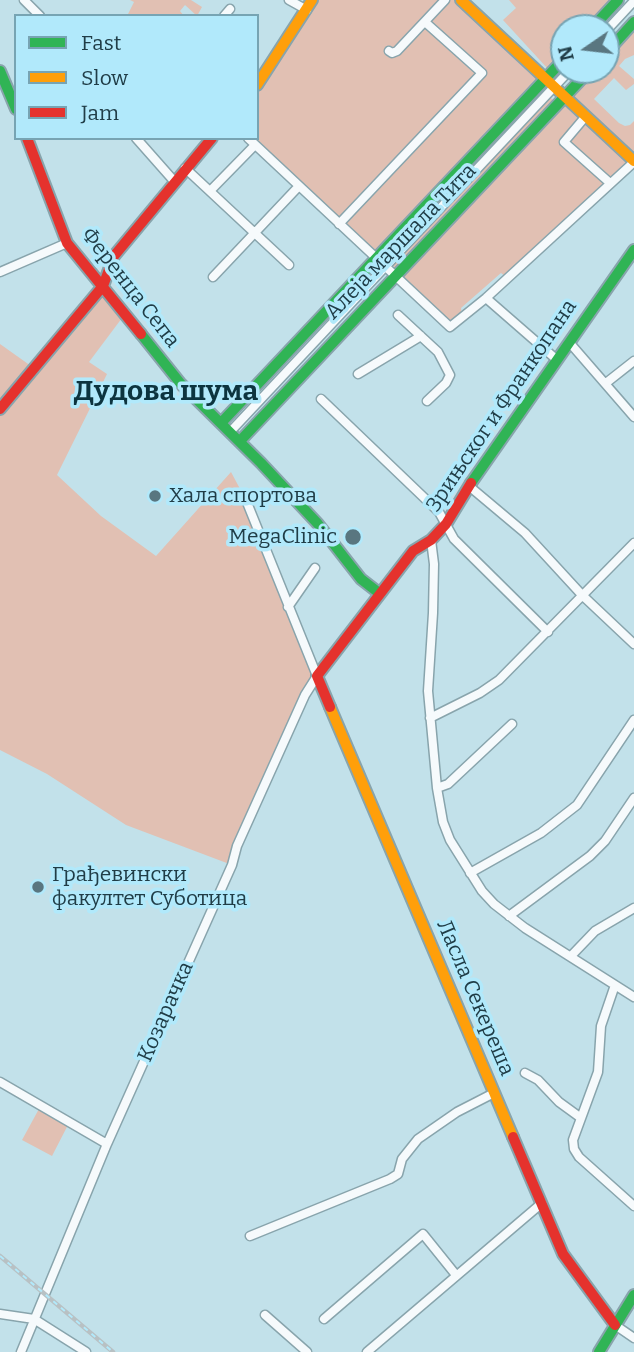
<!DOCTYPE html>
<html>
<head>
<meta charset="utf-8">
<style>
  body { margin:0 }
  #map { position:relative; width:634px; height:1352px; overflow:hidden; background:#c2e1ea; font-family:Bitter,serif }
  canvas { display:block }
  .legend { position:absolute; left:14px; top:14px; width:245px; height:126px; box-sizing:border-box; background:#b1e9fb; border:2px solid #77a4b3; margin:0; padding:9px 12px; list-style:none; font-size:21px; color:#203d47 }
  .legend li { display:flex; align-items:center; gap:14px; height:35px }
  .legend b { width:35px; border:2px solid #77a4b3 }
  .north { position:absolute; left:550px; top:14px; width:70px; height:70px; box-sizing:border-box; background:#b1e9fb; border:2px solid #77a4b3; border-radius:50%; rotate:256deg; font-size:19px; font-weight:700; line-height:28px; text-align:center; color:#203d47 }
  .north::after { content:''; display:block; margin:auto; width:24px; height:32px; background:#597680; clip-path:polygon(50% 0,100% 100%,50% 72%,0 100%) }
</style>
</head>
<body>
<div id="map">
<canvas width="634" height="1352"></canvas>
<ul class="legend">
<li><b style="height:9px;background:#30b455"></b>Fast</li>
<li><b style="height:9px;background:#ff9f0a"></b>Slow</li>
<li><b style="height:9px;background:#e5322d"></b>Jam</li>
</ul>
<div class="north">N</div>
</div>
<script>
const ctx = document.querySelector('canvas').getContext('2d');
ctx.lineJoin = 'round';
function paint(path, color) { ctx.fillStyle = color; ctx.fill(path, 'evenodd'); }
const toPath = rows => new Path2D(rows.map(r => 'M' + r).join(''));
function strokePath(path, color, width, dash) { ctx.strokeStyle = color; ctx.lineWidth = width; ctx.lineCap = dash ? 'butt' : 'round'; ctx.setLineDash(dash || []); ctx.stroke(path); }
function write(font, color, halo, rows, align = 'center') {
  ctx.font = font + ' Bitter,serif'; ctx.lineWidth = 7; ctx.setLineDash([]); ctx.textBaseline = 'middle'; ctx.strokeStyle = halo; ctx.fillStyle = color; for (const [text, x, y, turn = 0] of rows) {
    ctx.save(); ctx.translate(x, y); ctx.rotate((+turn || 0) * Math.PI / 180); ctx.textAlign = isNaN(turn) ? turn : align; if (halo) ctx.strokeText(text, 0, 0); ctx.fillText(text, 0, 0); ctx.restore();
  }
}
paint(toPath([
  [130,0,191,0,202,7,197,16,185,5,180,11,184,16,130,16,128,14,134,2],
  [314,0,454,0,542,80,377,256,251,138,257,138,257,88],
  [509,0,610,0,585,28,564,28,564,51,548,69,503,20,516,8],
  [634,30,634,55,625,59,619,66,634,79,634,84,626,90,614,78,594,99,619,123,625,126,630,125,634,121,634,156,571,98,597,70,606,70,606,60],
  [550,97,556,103,560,98,629,164,506,277,501,273,461,308,462,314,450,325,396,276,403,273,560,110,557,103,396,269,392,265],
  [103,291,125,314,89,362,107,374,57,475,101,516,156,556,231,472,246,500,317,676,232,865,126,825,47,774,0,750,0,414],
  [0,344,31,366,0,402],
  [40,1107,69,1123,52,1156,22,1140]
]), '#e1c0b3');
const street = toPath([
  [24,0,40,16],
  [289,0,307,10],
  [224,16,230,9],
  [606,31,634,1],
  [389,51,392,53,397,51,445,0],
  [586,116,564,142,610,183],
  [136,138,174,181],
  [248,138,450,327,486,298,634,162],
  [185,168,289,265],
  [210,191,255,145],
  [339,224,482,73,425,22],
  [0,272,67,243],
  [213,277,299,186],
  [486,298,556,359],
  [398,315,438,352,450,375,446,383,427,401],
  [569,342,634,417],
  [358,374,421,336],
  [606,383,634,361],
  [321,399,439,512,454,539,548,632],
  [230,432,570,70],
  [469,486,525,533,582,595,634,644],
  [431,540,434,564,433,613,428,691,437,788,443,822,450,840,482,891,494,904,525,928,634,997],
  [288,607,315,568],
  [430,718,480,693,499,680,634,543],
  [437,788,448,784,512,724],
  [470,873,541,833,577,805,634,720],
  [509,916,590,856,605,841,634,798],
  [571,956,595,931,634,908],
  [615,985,601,1026,598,1072,573,1140,574,1149,579,1157,634,1206],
  [525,1073,538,1080,559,1102,581,1118],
  [0,1082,107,1144],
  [250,1236,390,1179,398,1174,402,1159,418,1139,457,1112,494,1093],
  [0,1314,34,1319,86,1352],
  [265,1315,307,1352],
  [324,1319,423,1234,456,1275],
  [615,1325,634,1338],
  [21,1352,107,1144,232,865,237,846,305,695,317,676,246,500],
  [367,1352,542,1203]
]);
const fast = toPath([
  [592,28,618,0],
  [606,53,634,22],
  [0,71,16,109],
  [141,334,181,384,261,463,318,524,361,579,379,593],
  [221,423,564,59],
  [240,441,590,70],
  [471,483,634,250],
  [599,1352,634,1295]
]);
const slow = toPath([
  [461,0,634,161],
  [257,85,312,0],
  [330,707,513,1137]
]);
const jam = toPath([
  [27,138,67,243,141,334],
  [0,409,103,286,114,256,212,138],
  [330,707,317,676,413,551,431,540,446,524,471,483],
  [513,1137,563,1254,615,1325]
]);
strokePath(street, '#88a4ac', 11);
strokePath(fast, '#88a4ac', 14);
strokePath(slow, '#88a4ac', 14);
strokePath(jam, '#88a4ac', 14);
strokePath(street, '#f6fafc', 8);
strokePath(fast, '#30b455', 10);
strokePath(slow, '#ff9f0a', 10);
strokePath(jam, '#e5322d', 10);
const rail = toPath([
  [0,1256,113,1352]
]);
strokePath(rail, '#b8c1c4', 4.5);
strokePath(rail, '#b1e9fb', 2, [5]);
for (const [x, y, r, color] of [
  [155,496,7,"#597680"],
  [353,537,9,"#597680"],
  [38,887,7,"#597680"]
]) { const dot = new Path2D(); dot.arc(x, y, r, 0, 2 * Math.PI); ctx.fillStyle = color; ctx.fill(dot); strokePath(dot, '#b1e9fb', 2.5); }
write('21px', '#203d47', '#b1e9fb', [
  ["Алеја маршала Тита",401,242,-46],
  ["Ференца Сепа",130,288,52],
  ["Зрињског и Франкопана",502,406,-56],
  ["Ласла Секереша",475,998,67],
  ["Козарачка",166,1012,-66]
]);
write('21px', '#203d47', '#b1e9fb', [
  ["Хала спортова",169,496],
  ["MegaClinic",337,537,"right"],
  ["Грађевински",52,875],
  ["факултет Суботица",52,899]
], 'left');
write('bold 28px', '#0c343f', '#b1e9fb', [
  ["Дудова шума",166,392]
]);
</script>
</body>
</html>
